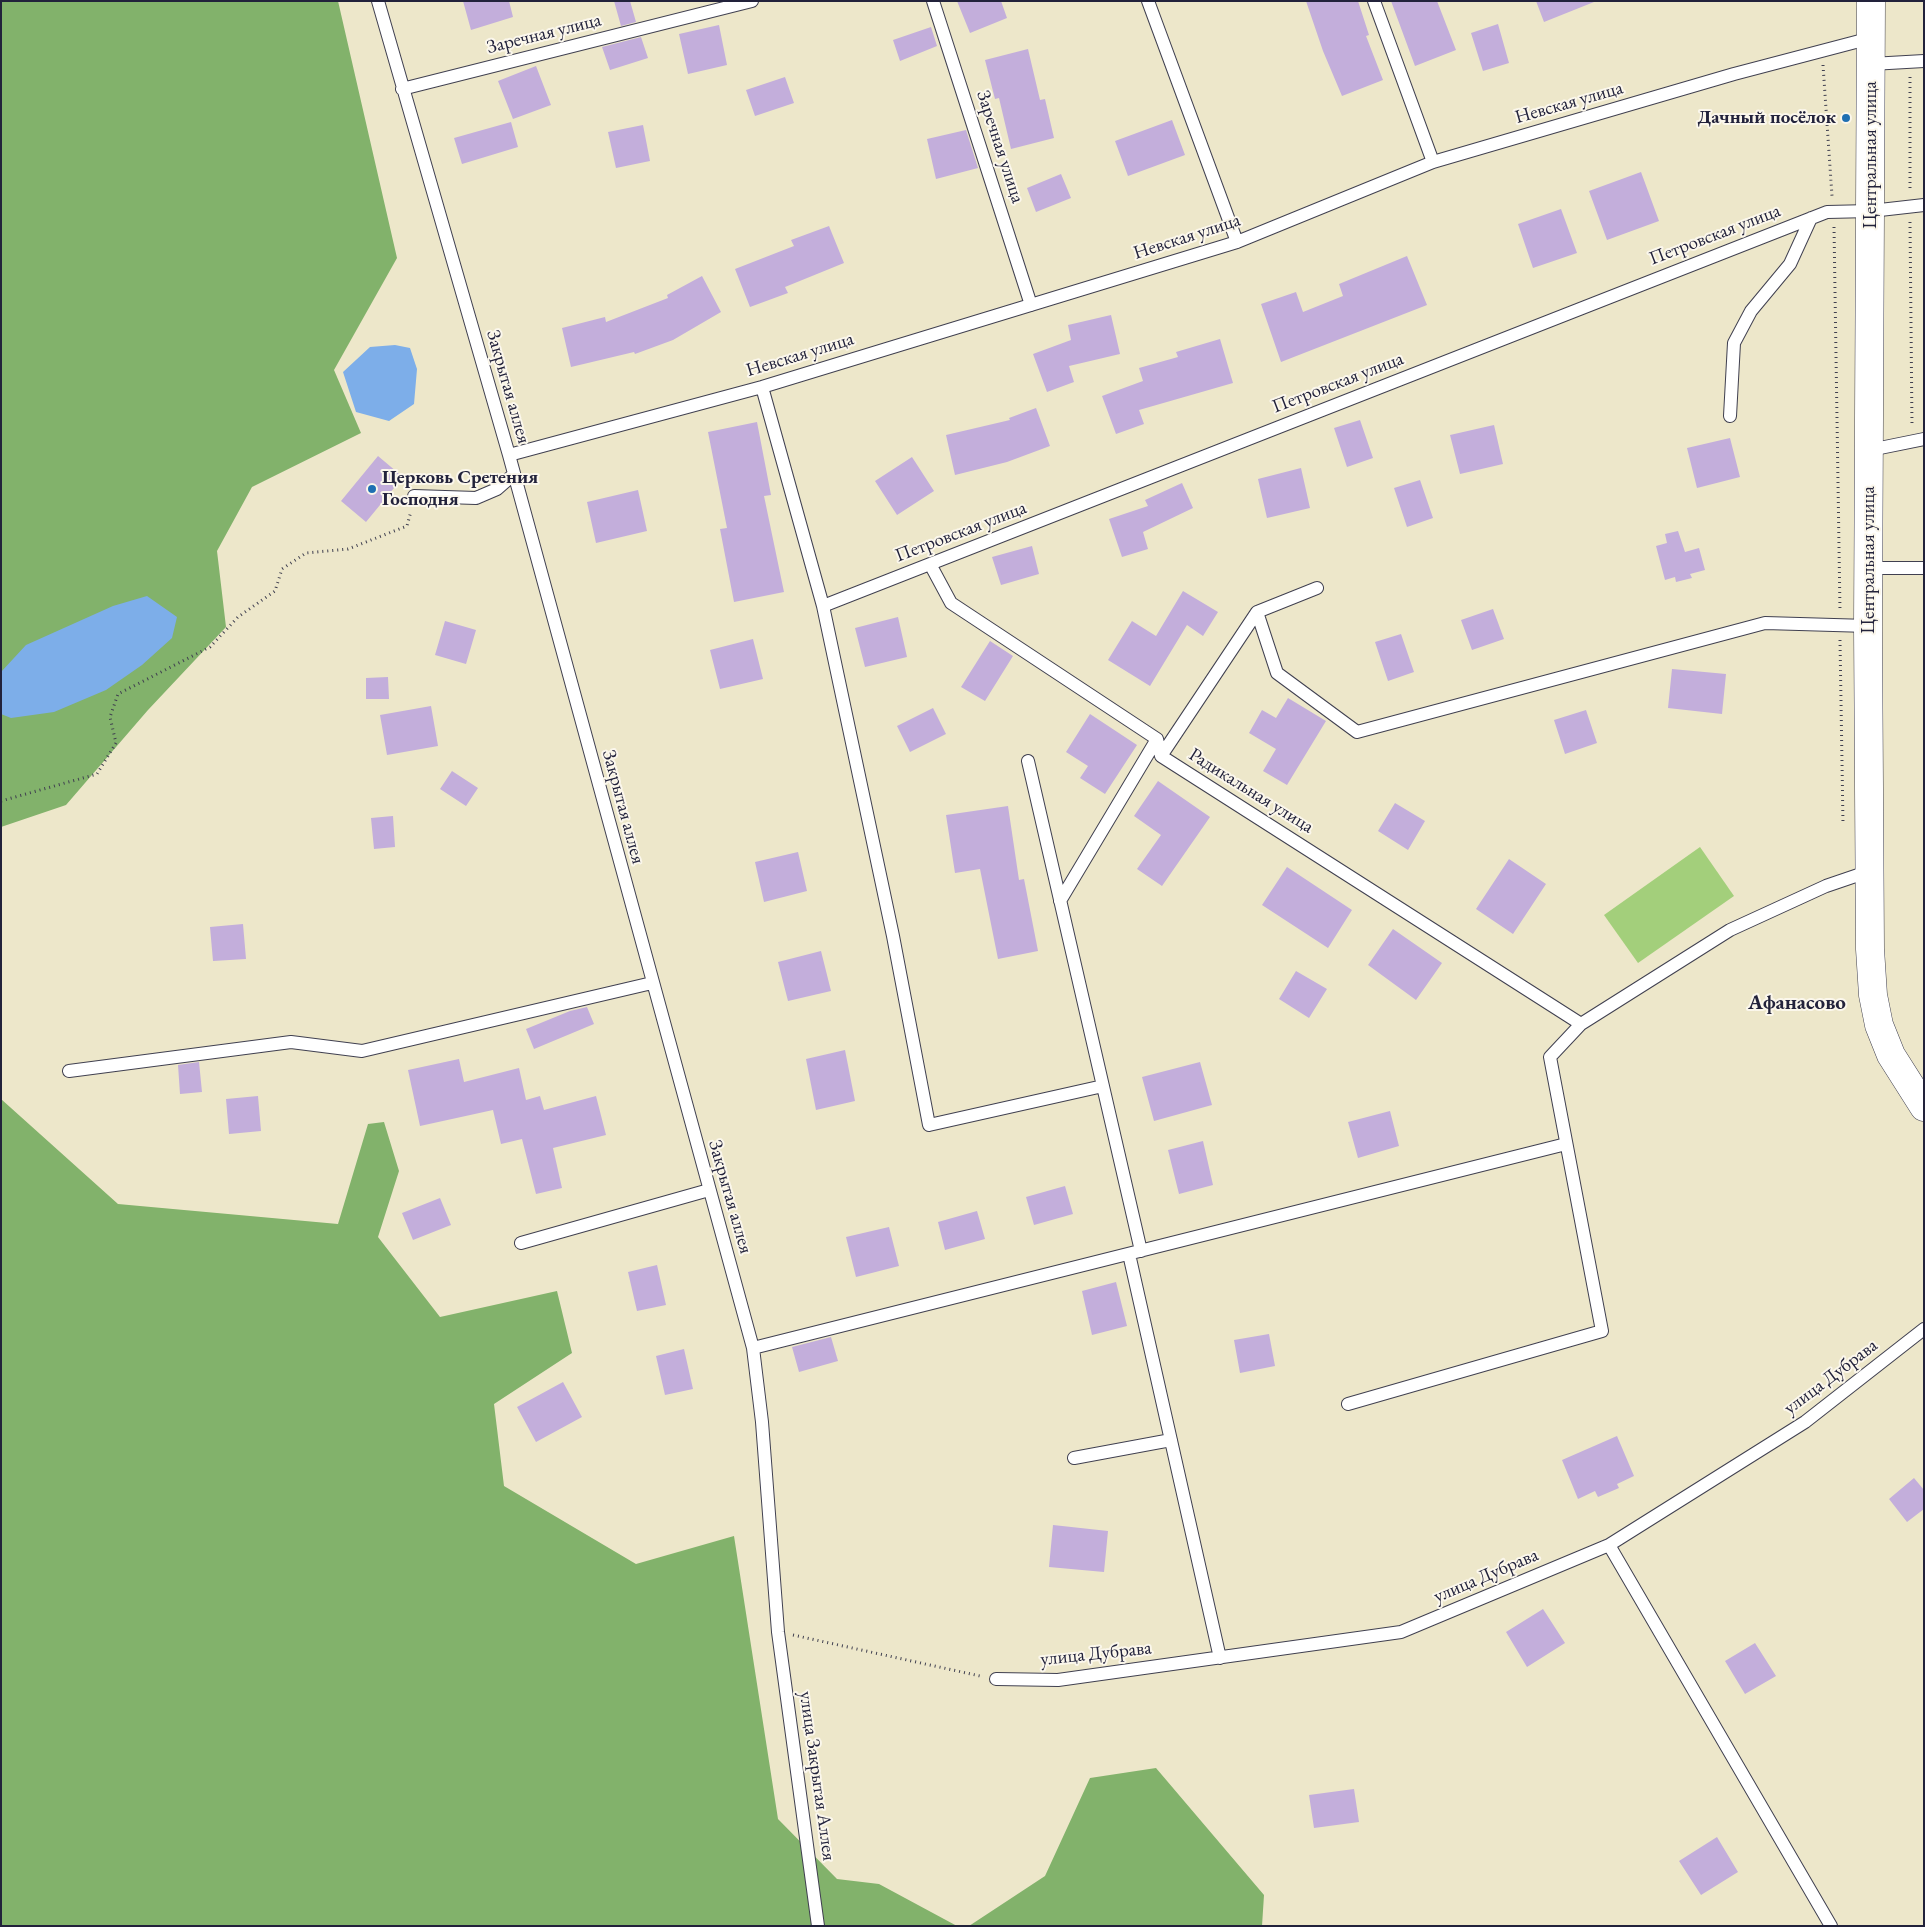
<!DOCTYPE html>
<html>
<head>
<meta charset="utf-8">
<style>
  body { margin:0 }
  #map { position:relative; width:1925px; height:1927px; overflow:hidden; background:#ede7ca; font-family:"EB Garamond",serif }
  canvas { display:block }
  .frame { position:absolute; inset:0; border:2px solid #22223b; pointer-events:none }
</style>
</head>
<body>
<div id="map">
<canvas width="1925" height="1927"></canvas>
<div class="frame"></div>
</div>
<script>
const ctx = document.querySelector('canvas').getContext('2d');
ctx.lineJoin = 'round';
function paint(path, color) { ctx.fillStyle = color; ctx.fill(path, 'evenodd'); }
const toPath = rows => new Path2D(rows.map(r => 'M' + r).join(''));
function strokePath(path, color, width, dash) { ctx.strokeStyle = color; ctx.lineWidth = width; ctx.lineCap = dash ? 'butt' : 'round'; ctx.setLineDash(dash || []); ctx.stroke(path); }
function write(font, color, halo, rows, align = 'center') {
  ctx.font = font + ' "EB Garamond",serif'; ctx.lineWidth = 4; ctx.setLineDash([]); ctx.textBaseline = 'middle'; ctx.strokeStyle = halo; ctx.fillStyle = color; for (const [text, x, y, turn = 0] of rows) {
    ctx.save(); ctx.translate(x, y); ctx.rotate((+turn || 0) * Math.PI / 180); ctx.textAlign = isNaN(turn) ? turn : align; if (halo) ctx.strokeText(text, 0, 0); ctx.fillText(text, 0, 0); ctx.restore();
  }
}
paint(toPath([
  [1700,847,1734,896,1638,963,1604,915]
]), '#a3cf7b');
paint(toPath([
  [1,1,338,1,397,258,334,370,361,433,252,487,217,551,226,627,148,710,66,805,1,827],
  [1,1099,118,1204,338,1224,368,1124,384,1122,399,1171,378,1237,440,1317,557,1291,572,1353,494,1404,504,1486,636,1564,734,1536,778,1819,837,1879,879,1884,957,1926,1,1926],
  [1156,1768,1264,1895,1262,1926,969,1926,1045,1876,1090,1778]
]), '#82b26b');
paint(toPath([
  [395,345,410,348,417,369,414,404,389,421,356,412,343,372,370,347],
  [147,596,177,617,172,638,142,665,106,690,54,712,11,718,1,714,1,672,26,645,113,606]
]), '#7daee9');
paint(toPath([
  [463,1,509,1,513,17,471,30],
  [614,1,630,1,636,22,621,26],
  [957,1,1001,1,1007,18,970,33],
  [1306,1,1358,1,1369,35,1366,36,1383,80,1342,96,1323,51],
  [1391,1,1437,1,1456,50,1415,66],
  [1536,1,1594,1,1594,2,1544,22],
  [1498,24,1509,63,1483,71,1471,33],
  [719,25,727,65,688,74,679,34],
  [931,27,937,46,900,61,893,40],
  [641,37,648,58,610,70,602,47],
  [1028,49,1040,100,1045,99,1054,138,1011,149,999,98,995,99,985,60],
  [536,66,551,105,513,119,498,81],
  [785,77,794,103,755,116,746,90],
  [1172,120,1185,155,1128,176,1115,141],
  [511,122,518,147,462,164,454,138],
  [643,125,650,161,616,168,608,132],
  [966,130,978,168,936,179,927,139],
  [1641,172,1659,221,1607,240,1589,191],
  [1061,174,1071,198,1036,212,1027,188],
  [1561,209,1577,253,1533,268,1518,224],
  [829,226,844,263,785,287,788,293,750,307,735,269,794,246,791,240],
  [1407,256,1427,305,1281,362,1261,304,1296,292,1303,312,1343,296,1339,284],
  [702,276,721,312,673,340,635,354,634,352,571,367,562,328,605,317,606,322,668,298,667,295],
  [1111,315,1120,354,1069,366,1074,382,1047,392,1033,354,1071,340,1068,325],
  [1220,339,1233,383,1139,410,1144,424,1116,434,1102,396,1143,381,1139,368,1178,357,1176,352],
  [1036,408,1050,446,1007,462,955,475,946,435,1010,420,1009,418],
  [1360,420,1373,458,1347,467,1334,428],
  [757,422,771,495,764,496,784,592,734,602,720,529,727,528,708,432],
  [1494,425,1503,464,1460,474,1450,435],
  [1730,438,1740,477,1697,488,1687,448],
  [378,456,403,477,366,522,341,501],
  [912,457,934,491,897,515,875,481],
  [1301,468,1310,508,1267,518,1258,479],
  [1420,480,1433,518,1407,527,1394,488],
  [1182,483,1193,508,1143,532,1148,549,1122,557,1109,519,1148,506,1145,500],
  [638,490,647,531,596,543,587,502],
  [1678,531,1685,552,1699,548,1705,570,1690,574,1692,578,1676,582,1675,577,1665,580,1656,546,1667,543,1665,534],
  [1032,546,1039,574,1001,585,992,557],
  [1183,591,1218,612,1203,636,1187,625,1150,686,1108,660,1132,621,1156,636],
  [1493,609,1504,639,1472,650,1461,620],
  [898,617,907,657,865,667,855,628],
  [445,621,476,630,466,664,435,655],
  [1401,634,1414,672,1388,681,1375,642],
  [753,639,763,679,720,689,710,650],
  [990,641,1013,656,985,701,961,687],
  [1672,669,1726,674,1722,714,1668,708],
  [388,677,389,699,366,699,366,678],
  [1288,698,1326,721,1287,785,1263,771,1276,749,1249,733,1262,710,1276,718],
  [431,706,438,746,387,755,380,715],
  [933,708,946,734,910,752,897,726],
  [1586,710,1597,743,1565,754,1554,720],
  [1090,714,1137,745,1105,794,1080,778,1088,766,1066,752],
  [452,771,478,788,466,806,440,789],
  [1158,781,1210,817,1162,886,1137,869,1161,835,1134,816],
  [1395,803,1425,821,1408,850,1378,831],
  [1008,806,1019,880,1024,879,1038,951,998,959,980,869,955,873,946,815],
  [393,816,395,847,374,849,371,818],
  [798,852,807,891,764,902,755,862],
  [1509,859,1546,884,1513,934,1476,909],
  [1287,867,1352,910,1328,948,1262,905],
  [243,924,246,959,213,961,210,927],
  [1393,929,1442,963,1416,1000,1368,965],
  [821,951,831,991,788,1001,778,962],
  [1296,971,1327,989,1309,1018,1279,999],
  [587,1007,594,1024,534,1049,526,1029,570,1011],
  [845,1050,855,1101,816,1110,806,1059],
  [459,1059,464,1082,519,1068,526,1100,540,1096,544,1110,596,1096,606,1135,553,1148,562,1188,536,1194,522,1139,501,1144,493,1110,420,1126,408,1070],
  [199,1062,202,1092,180,1094,178,1065],
  [1200,1062,1212,1105,1154,1121,1142,1077],
  [258,1096,261,1131,229,1134,226,1099],
  [1390,1111,1399,1146,1358,1158,1348,1122],
  [1203,1141,1213,1185,1179,1194,1168,1150],
  [1065,1186,1073,1214,1034,1225,1026,1197],
  [440,1198,451,1225,413,1240,402,1213],
  [977,1211,985,1239,945,1250,938,1222],
  [889,1227,899,1266,856,1277,846,1237],
  [657,1265,666,1305,637,1311,628,1272],
  [1116,1282,1127,1326,1092,1335,1082,1291],
  [1269,1334,1275,1366,1240,1373,1234,1340],
  [831,1337,838,1361,799,1372,792,1347],
  [684,1349,693,1389,665,1395,656,1356],
  [563,1382,582,1417,536,1442,517,1407],
  [1617,1436,1634,1476,1617,1484,1619,1488,1598,1497,1595,1491,1578,1499,1562,1460],
  [1914,1478,1924,1490,1924,1509,1907,1522,1889,1499],
  [1053,1525,1108,1531,1104,1572,1049,1567],
  [1543,1609,1565,1643,1527,1667,1506,1632],
  [1755,1643,1776,1676,1745,1694,1725,1661],
  [1354,1789,1359,1822,1314,1828,1309,1795],
  [1717,1837,1738,1872,1701,1895,1679,1861]
]), '#c3aedb');
const lane = toPath([
  [378,1,509,455,753,1348,762,1422,778,1632,818,1926],
  [933,1,1031,305],
  [1148,1,1237,242],
  [1374,1,1433,162],
  [1871,64,1924,61],
  [402,89,752,1],
  [762,387,823,606,893,936,929,1125,1103,1086],
  [1730,416,1734,343,1751,311,1790,264,1811,218],
  [1870,450,1924,439],
  [509,455,762,387,1237,242,1433,162,1734,74,1871,38],
  [414,496,476,498,497,489,513,475],
  [930,564,951,603,1157,739,1161,756,1581,1024],
  [1869,568,1924,568],
  [1317,588,1257,612,1277,673,1357,732,1765,623,1868,626],
  [823,606,1827,212,1871,211,1924,205],
  [1161,756,1257,612],
  [1028,761,1141,1251],
  [1060,901,1157,739],
  [69,1071,291,1042,362,1051,652,983],
  [521,1243,709,1190],
  [1129,1254,1220,1658],
  [753,1348,1566,1144],
  [1348,1404,1602,1331,1550,1057,1581,1024,1730,930,1826,886,1870,871],
  [1074,1458,1171,1440],
  [1609,1545,1831,1926],
  [996,1679,1058,1680,1401,1632,1609,1545,1805,1422,1924,1329]
]);
const secondary = toPath([
  [1871,1,1868,626,1870,949,1873,995,1879,1025,1891,1055,1924,1107]
]);
strokePath(lane, '#404050', 14);
strokePath(secondary, '#404050', 29);
strokePath(toPath([
  [1823,65,1832,196],
  [1910,77,1910,191],
  [1910,222,1912,426],
  [1834,227,1840,611],
  [1840,640,1843,824],
  [1,801,97,774,116,743,110,717,118,694,210,647,238,617,275,591,282,569,306,553,348,549,407,526,411,511],
  [793,1635,980,1676]
]), '#404050', 3, [1, 4]);
strokePath(lane, '#fff', 12);
strokePath(secondary, '#fff', 28);
for (const [x, y, r, color] of [
  [1846,118,5,"#1f6fb2"],
  [372,489,5,"#1f6fb2"]
]) { const dot = new Path2D(); dot.arc(x, y, r, 0, 2 * Math.PI); ctx.fillStyle = color; ctx.fill(dot); strokePath(dot, '#fbf7ec', 2); }
write('19px', '#22223b', '#fbf7ec', [
  ["Заречная улица",544,34,-14],
  ["Невская улица",1569,103,-16],
  ["Заречная улица",1000,147,72],
  ["Центральная улица",1871,155,-90],
  ["Петровская улица",1715,235,-21],
  ["Невская улица",1187,237,-18],
  ["Невская улица",800,355,-17],
  ["Петровская улица",1338,383,-21],
  ["Закрытая аллея",508,387,74],
  ["Петровская улица",961,532,-21],
  ["Центральная улица",1869,560,-90],
  ["Радикальная улица",1251,791,32],
  ["Закрытая аллея",623,807,75],
  ["Закрытая аллея",730,1197,74],
  ["улица Дубрава",1831,1377,-37],
  ["улица Дубрава",1486,1576,-23],
  ["улица Дубрава",1096,1654,-6],
  ["улица Закрытая Аллея",817,1776,82]
]);
write('bold 19px', '#22223b', '#fbf7ec', [
  ["Дачный посёлок",1836,118],
  ["Церковь Сретения",382,478,"left"],
  ["Господня",382,500,"left"]
], 'right');
write('bold 21px', '#22223b', '#fbf7ec', [
  ["Афанасово",1797,1003]
]);
</script>
</body>
</html>
